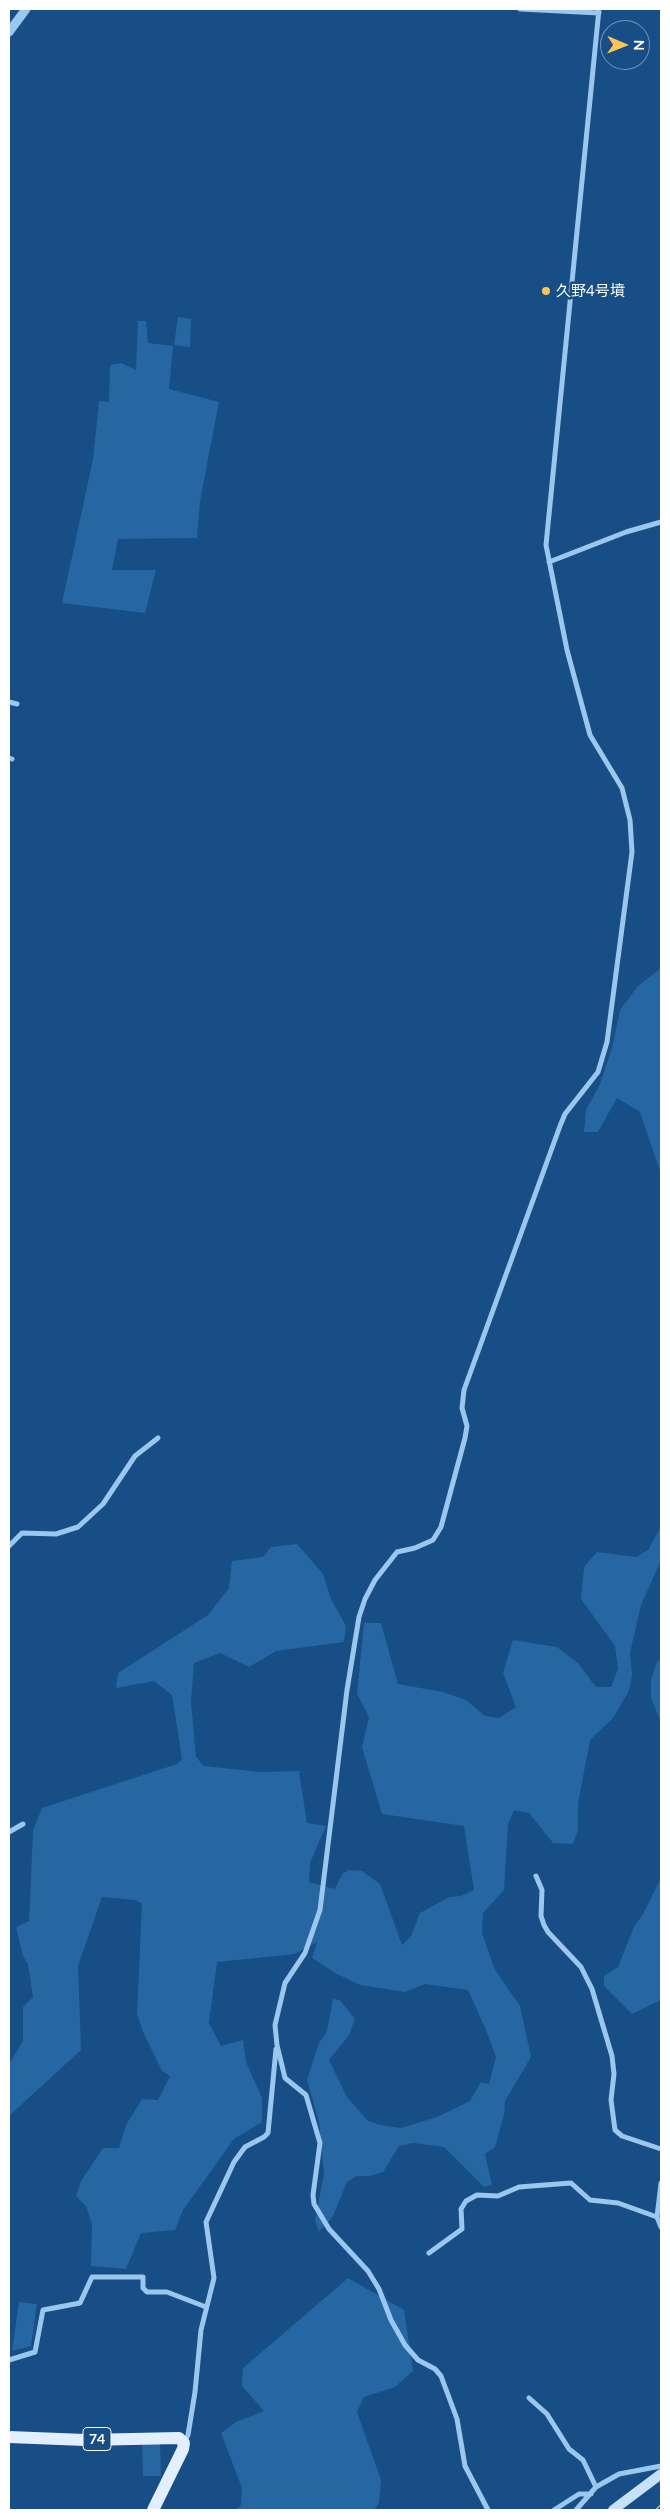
<!DOCTYPE html>
<html>
<head>
<meta charset="utf-8">
<style>
  body { margin:0 }
  #map { position:relative; width:670px; height:2519px; overflow:hidden; background:#164e85; font-family:Lato,sans-serif }
  canvas { display:block }
  .frame { position:absolute; inset:0; border:10px solid #fff; pointer-events:none }
  .north { position:absolute; left:600px; top:20px; width:50px; height:50px; box-sizing:border-box; background:#164e85; border:1px solid #7395b6; border-radius:50%; rotate:91deg; font-size:14px; font-weight:700; line-height:20px; text-align:center; color:#fff }
  .north::after { content:''; display:block; margin:auto; width:18px; height:22px; background:#ffc458; clip-path:polygon(50% 0,100% 100%,50% 72%,0 100%) }
</style>
</head>
<body>
<div id="map">
<canvas width="670" height="2519"></canvas>
<div class="frame"></div>
<div class="north">N</div>
</div>
<script>
const ctx = document.querySelector('canvas').getContext('2d');
ctx.lineJoin = 'round';
function paint(path, color) { ctx.fillStyle = color; ctx.fill(path, 'evenodd'); }
const toPath = rows => new Path2D(rows.map(r => 'M' + r).join(''));
function strokePath(path, color, width, dash) { ctx.strokeStyle = color; ctx.lineWidth = width; ctx.lineCap = dash ? 'butt' : 'round'; ctx.setLineDash(dash || []); ctx.stroke(path); }
function write(font, color, halo, rows, align = 'center') {
  ctx.font = font + ' Lato,"Noto Sans JP",sans-serif'; ctx.lineWidth = 5; ctx.setLineDash([]); ctx.textBaseline = 'middle'; ctx.strokeStyle = halo; ctx.fillStyle = color; for (const [text, x, y, turn = 0] of rows) {
    ctx.save(); ctx.translate(x, y); ctx.rotate((+turn || 0) * Math.PI / 180); ctx.textAlign = isNaN(turn) ? turn : align; if (halo) ctx.strokeText(text, 0, 0); ctx.fillText(text, 0, 0); ctx.restore();
  }
}
paint(toPath([
  [178,317,191,319,190,347,174,345],
  [138,321,146,321,148,343,173,346,169,389,219,402,200,501,197,538,118,539,112,570,156,570,145,613,62,603,93,459,99,401,109,402,110,365,121,363,136,370],
  [661,968,661,1174,640,1112,617,1098,598,1132,584,1132,586,1110,600,1084,612,1048,620,1010,638,986],
  [661,1527,661,1561,641,1605,630,1653,632,1675,629,1691,613,1718,590,1740,578,1804,578,1830,573,1844,553,1843,529,1813,514,1810,508,1824,504,1890,483,1913,482,1933,495,1970,520,2006,531,2057,505,2101,504,2115,495,2147,485,2154,492,2185,484,2187,444,2147,413,2143,399,2146,383,2172,370,2176,357,2176,347,2182,332,2218,319,2231,315,2221,324,2174,319,2122,307,2080,319,2043,327,2031,333,1999,340,2000,355,2019,349,2035,329,2060,347,2097,368,2121,381,2125,401,2128,437,2117,470,2101,481,2082,489,2084,496,2057,486,2030,468,1990,425,1984,405,1992,360,1985,337,1974,312,1958,317,1942,295,1954,217,1962,209,2023,221,2046,243,2040,246,2062,262,2098,262,2122,234,2139,183,2210,175,2230,141,2233,126,2269,91,2266,92,2224,86,2206,76,2196,81,2181,103,2148,119,2148,126,2125,142,2099,158,2100,170,2076,162,2071,143,2032,137,2014,142,1904,135,1900,102,1897,78,1966,81,2050,9,2116,9,2064,23,2041,23,2007,33,1997,28,1964,23,1956,16,1927,29,1921,33,1831,42,1808,177,1764,182,1759,172,1695,154,1681,116,1688,118,1673,208,1615,229,1588,232,1561,263,1557,271,1547,297,1544,323,1574,331,1599,346,1626,344,1642,276,1651,249,1667,220,1653,194,1663,191,1701,196,1757,204,1766,261,1772,299,1771,307,1823,326,1826,310,1863,309,1882,335,1889,342,1874,349,1870,362,1871,380,1884,402,1945,411,1936,420,1913,449,1897,461,1896,474,1890,464,1826,382,1814,362,1747,369,1717,357,1694,364,1623,381,1623,398,1684,443,1692,466,1700,485,1716,499,1718,516,1707,503,1673,513,1640,557,1647,578,1663,596,1687,611,1687,618,1669,615,1646,581,1599,584,1567,597,1552,636,1557,648,1550],
  [661,1658,661,1722,651,1698,651,1680,657,1662],
  [661,1878,661,2000,632,2014,604,1986,604,1976,618,1967,634,1927,643,1914],
  [348,2278,404,2310,413,2371,395,2387,364,2397,357,2412,381,2480,379,2503,374,2510,236,2510,241,2505,242,2488,221,2433,236,2422,264,2411,242,2386,243,2368],
  [19,2302,37,2304,31,2346,12,2351],
  [142,2442,160,2442,161,2476,143,2476]
]), '#2566a3');
strokePath(toPath([
  [520,9,599,13],
  [549,562,626,532,661,522],
  [9,702,17,704],
  [9,758,12,759],
  [9,1546,22,1533,56,1534,78,1527,103,1504,135,1456,158,1438],
  [9,1832,23,1824],
  [536,1876,542,1890,541,1916,544,1925,548,1932,581,1967,592,1989,612,2056,614,2074,611,2100,615,2130,622,2136,661,2149],
  [661,2183,657,2217,661,2227],
  [429,2253,462,2229,461,2209,466,2201,477,2195,498,2196,519,2187,571,2183,590,2200,618,2203,657,2217],
  [9,2360,35,2352,43,2310,80,2303,92,2277,143,2277,143,2288,147,2292,167,2292,206,2307],
  [529,2398,547,2414,569,2449,583,2460,596,2487],
  [184,2443,188,2435,195,2392,201,2330,214,2278,206,2222,234,2162,245,2147,264,2137,268,2133,276,2049],
  [488,2510,465,2466,457,2419,441,2376,435,2369,418,2360,405,2345,391,2320,379,2289,368,2271,329,2229,314,2204,313,2195,320,2143,306,2095,285,2078,277,2045,275,2025,285,1983,305,1953,320,1910,347,1690,359,1617,365,1599,375,1580,397,1552,415,1548,433,1540,441,1527,465,1438,467,1426,462,1408,464,1390,560,1126,565,1114,598,1072,607,1042,632,852,630,820,622,788,590,735,567,650,546,545,599,9],
  [554,2510,579,2494,591,2494],
  [576,2510,596,2487,619,2474,661,2466]
]), '#9bc6ed', 5);
strokePath(toPath([
  [9,32,26,9]
]), '#9bc6ed', 9);
strokePath(toPath([
  [613,2510,661,2474]
]), '#c8e1f9', 10);
strokePath(toPath([
  [9,2437,85,2440,179,2438,184,2443,183,2449,153,2510]
]), '#e2efff', 12);
const rail = toPath([
  [658,2510,661,2507]
]);
strokePath(rail, '#fff', 4.5);
strokePath(rail, '#164e85', 2.5, [8]);
for (const [x, y, r, color] of [
  [546,291,5,"#ffc458"]
]) { const dot = new Path2D(); dot.arc(x, y, r, 0, 2 * Math.PI); ctx.fillStyle = color; ctx.fill(dot); strokePath(dot, '#164e85', 2); }
for (const [x, y, w] of [
  [97,2439,28]
]) { const box = new Path2D(); box.roundRect(x - w / 2, y - 11.5, w, 23, 4); ctx.fillStyle = '#164e85'; ctx.fill(box); strokePath(box, '#fff', 1); }
write('bold 14px', '#fff', null, [
  ["74",97,2439]
]);
write('15px', '#fff', '#164e85', [
  ["久野4号墳",556,291]
], 'left');
</script>
</body>
</html>
